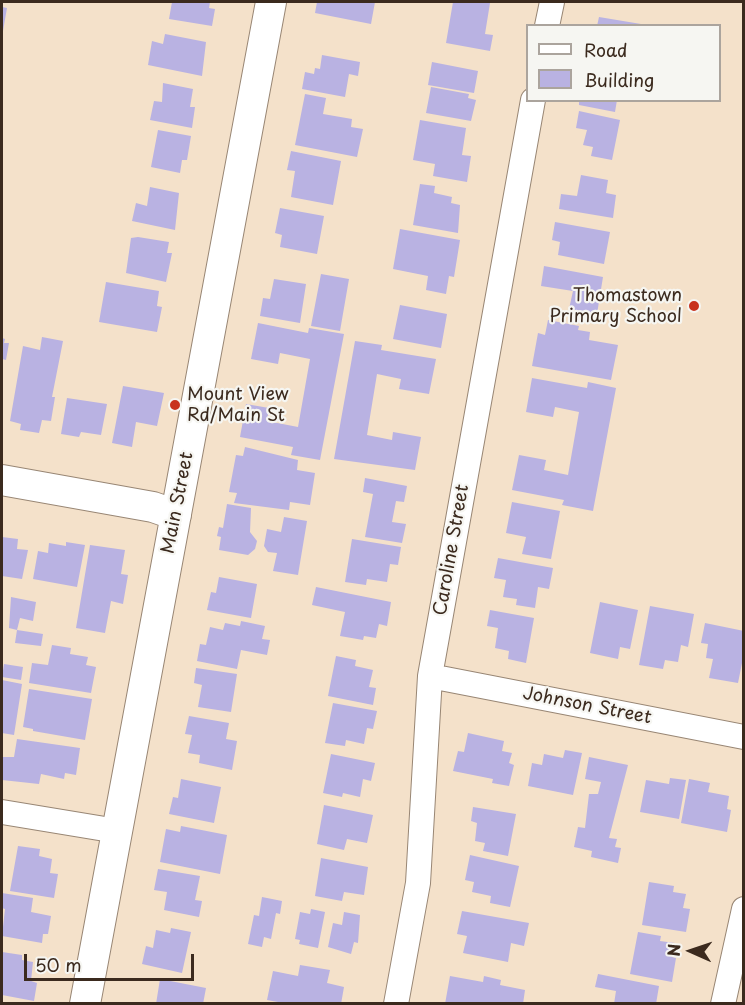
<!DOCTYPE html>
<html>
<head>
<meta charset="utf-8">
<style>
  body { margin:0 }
  #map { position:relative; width:745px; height:1005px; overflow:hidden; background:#f4e1ca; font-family:"Playpen Sans",sans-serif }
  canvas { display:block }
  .frame { position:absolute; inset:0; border:3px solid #3b2a1e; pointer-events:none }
  .legend { position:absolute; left:526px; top:24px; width:195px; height:78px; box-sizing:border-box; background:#f6f6f2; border:2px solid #aba49d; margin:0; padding:8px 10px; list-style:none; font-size:18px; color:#3b2a1e }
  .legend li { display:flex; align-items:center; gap:12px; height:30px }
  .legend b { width:30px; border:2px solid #aba49d }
  .north { position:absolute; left:661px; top:921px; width:60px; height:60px; -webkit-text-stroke:4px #f6f6f2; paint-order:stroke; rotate:273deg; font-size:16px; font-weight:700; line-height:24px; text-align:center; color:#3b2a1e }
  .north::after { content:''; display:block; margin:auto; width:21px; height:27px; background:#3b2a1e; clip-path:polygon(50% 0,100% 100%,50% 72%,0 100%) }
  .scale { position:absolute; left:24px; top:954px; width:170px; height:27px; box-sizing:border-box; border:3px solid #3b2a1e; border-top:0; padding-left:8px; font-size:18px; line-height:21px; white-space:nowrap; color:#3b2a1e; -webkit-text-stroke:4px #f6f6f2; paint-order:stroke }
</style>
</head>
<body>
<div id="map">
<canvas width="745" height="1005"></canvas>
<div class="frame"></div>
<ul class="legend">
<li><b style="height:8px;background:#fff"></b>Road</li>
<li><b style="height:16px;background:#b9b2e2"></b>Building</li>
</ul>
<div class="north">N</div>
<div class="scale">50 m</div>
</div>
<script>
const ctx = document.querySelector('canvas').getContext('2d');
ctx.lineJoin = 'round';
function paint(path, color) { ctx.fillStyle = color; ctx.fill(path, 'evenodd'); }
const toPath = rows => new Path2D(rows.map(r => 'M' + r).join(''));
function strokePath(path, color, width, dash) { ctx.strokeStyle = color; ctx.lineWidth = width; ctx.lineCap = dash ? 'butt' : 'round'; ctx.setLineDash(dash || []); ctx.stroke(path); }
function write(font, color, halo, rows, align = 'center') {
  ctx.font = font + ' "Playpen Sans",sans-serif'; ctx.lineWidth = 4.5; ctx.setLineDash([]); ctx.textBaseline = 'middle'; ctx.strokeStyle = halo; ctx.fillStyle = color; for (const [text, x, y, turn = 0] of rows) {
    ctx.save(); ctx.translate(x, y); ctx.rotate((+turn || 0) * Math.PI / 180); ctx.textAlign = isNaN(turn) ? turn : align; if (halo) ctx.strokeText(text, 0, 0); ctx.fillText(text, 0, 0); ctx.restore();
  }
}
paint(toPath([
  [172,2,210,2,209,8,215,9,212,26,169,19],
  [317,2,375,2,371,24,315,13],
  [453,2,490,3,485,34,493,35,490,51,446,43],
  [2,7,7,8,3,31,2,31],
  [599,17,641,24,641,26,597,26],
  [165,34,206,42,202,76,148,65,152,41,163,44],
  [322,55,360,62,358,76,349,74,345,97,302,89,305,72,314,74,315,68,320,69],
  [432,62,478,71,474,93,428,85],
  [163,83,193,89,190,107,195,107,192,128,150,120,154,101,162,102],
  [431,87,469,94,468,98,476,100,471,121,426,113],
  [305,94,326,98,323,114,352,119,351,127,363,129,357,157,295,145],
  [579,100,617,100,615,112,579,105],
  [579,111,620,120,612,160,591,156,593,147,583,145,587,130,576,128],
  [420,120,466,128,462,155,471,156,467,182,433,176,435,164,413,160],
  [158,130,191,136,187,160,182,160,180,173,151,167],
  [291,151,341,161,333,205,291,197,295,171,287,170],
  [581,175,608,180,606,193,616,195,613,218,559,209,561,194,577,196],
  [420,184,435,186,434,193,452,197,451,203,460,205,458,233,413,225],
  [150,187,179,193,175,230,132,221,136,203,147,206],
  [280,208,324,216,317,254,280,247,282,235,275,233],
  [555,222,610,232,604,264,558,255,560,242,552,240],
  [400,229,460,240,454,277,449,276,446,294,426,290,428,276,393,269],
  [138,237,169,242,167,253,172,253,166,282,126,273,131,238],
  [544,266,603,277,597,314,569,309,573,291,541,286],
  [321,274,349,279,340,331,311,326],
  [274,279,306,284,300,323,260,316,263,298,270,299],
  [106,282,159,291,157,306,162,307,157,332,99,322],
  [400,305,447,314,441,348,393,339],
  [548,320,579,326,578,330,590,332,589,340,618,345,611,380,532,366,538,333,545,335],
  [258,323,308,333,309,328,344,334,320,460,291,455,293,447,240,437,246,404,269,408,267,421,298,427,310,359,280,353,278,364,251,359],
  [42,337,63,341,52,397,55,397,51,421,42,420,39,433,20,430,21,424,10,421,23,346,40,350],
  [2,338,5,339,4,343,9,343,6,360,2,359],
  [355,341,382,345,381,350,436,359,429,394,399,389,401,379,377,374,367,435,392,440,393,432,421,437,415,470,334,459],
  [532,378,587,388,588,382,616,388,593,511,562,505,564,500,512,490,519,455,546,460,544,470,568,475,579,412,555,407,553,417,526,412],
  [123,386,164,393,157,426,136,422,132,447,112,443],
  [67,398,107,404,101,435,81,432,79,437,61,434],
  [245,447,298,460,297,470,315,473,310,505,290,502,289,510,234,503,237,493,229,492,236,455,243,456],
  [365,478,407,486,404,502,396,501,392,522,406,524,402,543,365,537,373,494,363,492],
  [512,502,560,511,551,559,522,554,526,537,506,533],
  [227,504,251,508,250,532,257,541,255,549,248,555,219,550,221,537,217,536,219,527,223,528],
  [284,517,307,521,298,575,273,571,277,553,268,552,264,546,267,529,281,532],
  [2,537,18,539,17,549,28,550,22,579,2,576],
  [352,539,401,547,398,565,390,564,387,582,367,579,366,585,345,582],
  [66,542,85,545,77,587,33,579,38,551,48,553,49,543,66,546],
  [90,545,125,550,121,574,128,575,123,604,111,601,105,633,76,628],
  [498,558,553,568,549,589,538,587,535,608,516,605,517,599,503,597,506,580,494,578],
  [219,577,257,584,251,618,207,610,211,592,216,593],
  [316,587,391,602,387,626,379,624,376,638,364,636,363,640,340,636,345,612,312,605],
  [11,597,36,602,33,621,20,618,17,630,9,628],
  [600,602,638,610,630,649,620,647,618,659,590,653],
  [650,606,694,614,688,647,681,645,678,662,665,660,663,669,639,665],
  [490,610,534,618,526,663,508,659,509,651,495,648,498,628,487,626],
  [241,621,265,626,262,639,270,640,267,655,241,650,237,669,197,661,200,644,206,645,210,627,223,630,225,623,240,626],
  [705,623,744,631,744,653,738,683,709,678,713,659,706,658,708,644,701,643],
  [17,630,43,634,41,646,15,643],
  [52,645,71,648,70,654,88,657,86,665,96,667,91,693,29,683,32,663,48,665],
  [336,656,356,660,355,666,373,670,369,687,376,688,373,705,328,696],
  [4,664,23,667,21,680,2,677],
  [196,668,237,674,231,712,198,707,202,685,194,683],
  [2,680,22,684,14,735,2,733],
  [29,689,92,699,85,740,33,731,33,729,23,727],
  [333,703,377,711,373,729,367,728,364,744,346,740,345,746,325,743],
  [189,716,229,723,226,739,237,741,232,770,199,763,200,755,188,753,192,735,185,734],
  [468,733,504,741,502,751,512,753,509,763,514,765,509,786,492,783,493,779,453,771,458,751,464,752],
  [17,739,80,748,76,775,65,773,64,779,41,774,39,784,2,780,2,757,14,757],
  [565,750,582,753,573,795,528,786,532,763,542,765,544,754,563,758],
  [331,754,375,763,371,781,363,779,360,797,343,793,342,797,323,793],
  [589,757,628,765,609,838,617,839,615,847,621,848,618,863,591,857,592,851,574,847,578,827,585,828,589,794,598,794,601,782,585,779],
  [670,778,686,780,679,819,640,812,646,780,669,784],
  [181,779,221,787,214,823,169,814,173,797,178,798],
  [689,779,710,783,708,792,729,796,727,809,731,810,727,832,681,823],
  [324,805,373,815,367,843,347,839,344,850,317,844],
  [473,807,516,814,508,856,483,851,485,843,475,841,477,823,471,821],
  [181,826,227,835,220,874,160,862,166,829,180,832],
  [18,846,40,849,39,856,52,859,50,873,58,874,54,898,10,891],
  [470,855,519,866,510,907,490,903,491,896,472,892,474,882,465,880],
  [321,858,368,867,364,895,344,892,342,901,315,896],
  [158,869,200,876,195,900,202,901,199,917,164,910,167,892,154,890],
  [649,882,674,886,673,892,686,894,683,908,690,909,686,932,642,925],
  [2,893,33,898,31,912,51,916,48,934,43,934,42,943,2,936,5,909,2,908],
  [262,897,282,901,280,914,276,913,271,939,264,937,262,947,248,944,254,915,259,916],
  [311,909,325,912,318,948,299,944,300,940,295,939,300,912,310,914],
  [462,911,529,923,524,946,511,943,508,962,463,953,467,936,457,934],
  [344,912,360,915,358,943,354,942,351,954,328,947,333,923,342,925],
  [171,928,191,932,182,973,142,964,146,946,153,948,156,930,170,933],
  [638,932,661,936,660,941,675,943,672,957,676,958,672,982,630,974],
  [2,952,22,955,22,960,33,962,31,981,37,983,34,1001,2,995],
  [300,965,330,970,327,983,344,987,341,1004,289,1004,267,1000,273,971,298,976],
  [598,974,659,986,656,1004,614,1004,616,991,595,987],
  [450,976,483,982,484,976,501,980,500,985,525,990,523,1004,445,1004],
  [160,979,206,988,203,1004,156,1004]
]), '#b9b2e2');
const minor = toPath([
  [547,26,552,2],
  [430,676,744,737],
  [2,812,117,831],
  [396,1004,418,883,430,676,533,100],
  [723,1004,744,909]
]);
const tertiary = toPath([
  [2,480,153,507,176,515],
  [85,1004,271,2]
]);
strokePath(minor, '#988674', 26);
strokePath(tertiary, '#988674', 32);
strokePath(minor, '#fff', 24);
strokePath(tertiary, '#fff', 30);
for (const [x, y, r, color] of [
  [694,306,6,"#c8321e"],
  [175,405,6,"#c8321e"]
]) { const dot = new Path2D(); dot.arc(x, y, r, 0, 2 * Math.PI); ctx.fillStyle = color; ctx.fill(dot); strokePath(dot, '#f6f6f2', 2); }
write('18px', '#3b2a1e', '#f6f6f2', [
  ["Thomastown",682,296],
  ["Primary School",682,317],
  ["Mount View",187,395,"left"],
  ["Rd/Main St",187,416,"left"]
], 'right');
write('18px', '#3b2a1e', '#f6f6f2', [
  ["Main Street",178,503,-79],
  ["Caroline Street",452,550,-80],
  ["Johnson Street",587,706,11]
]);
</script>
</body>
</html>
